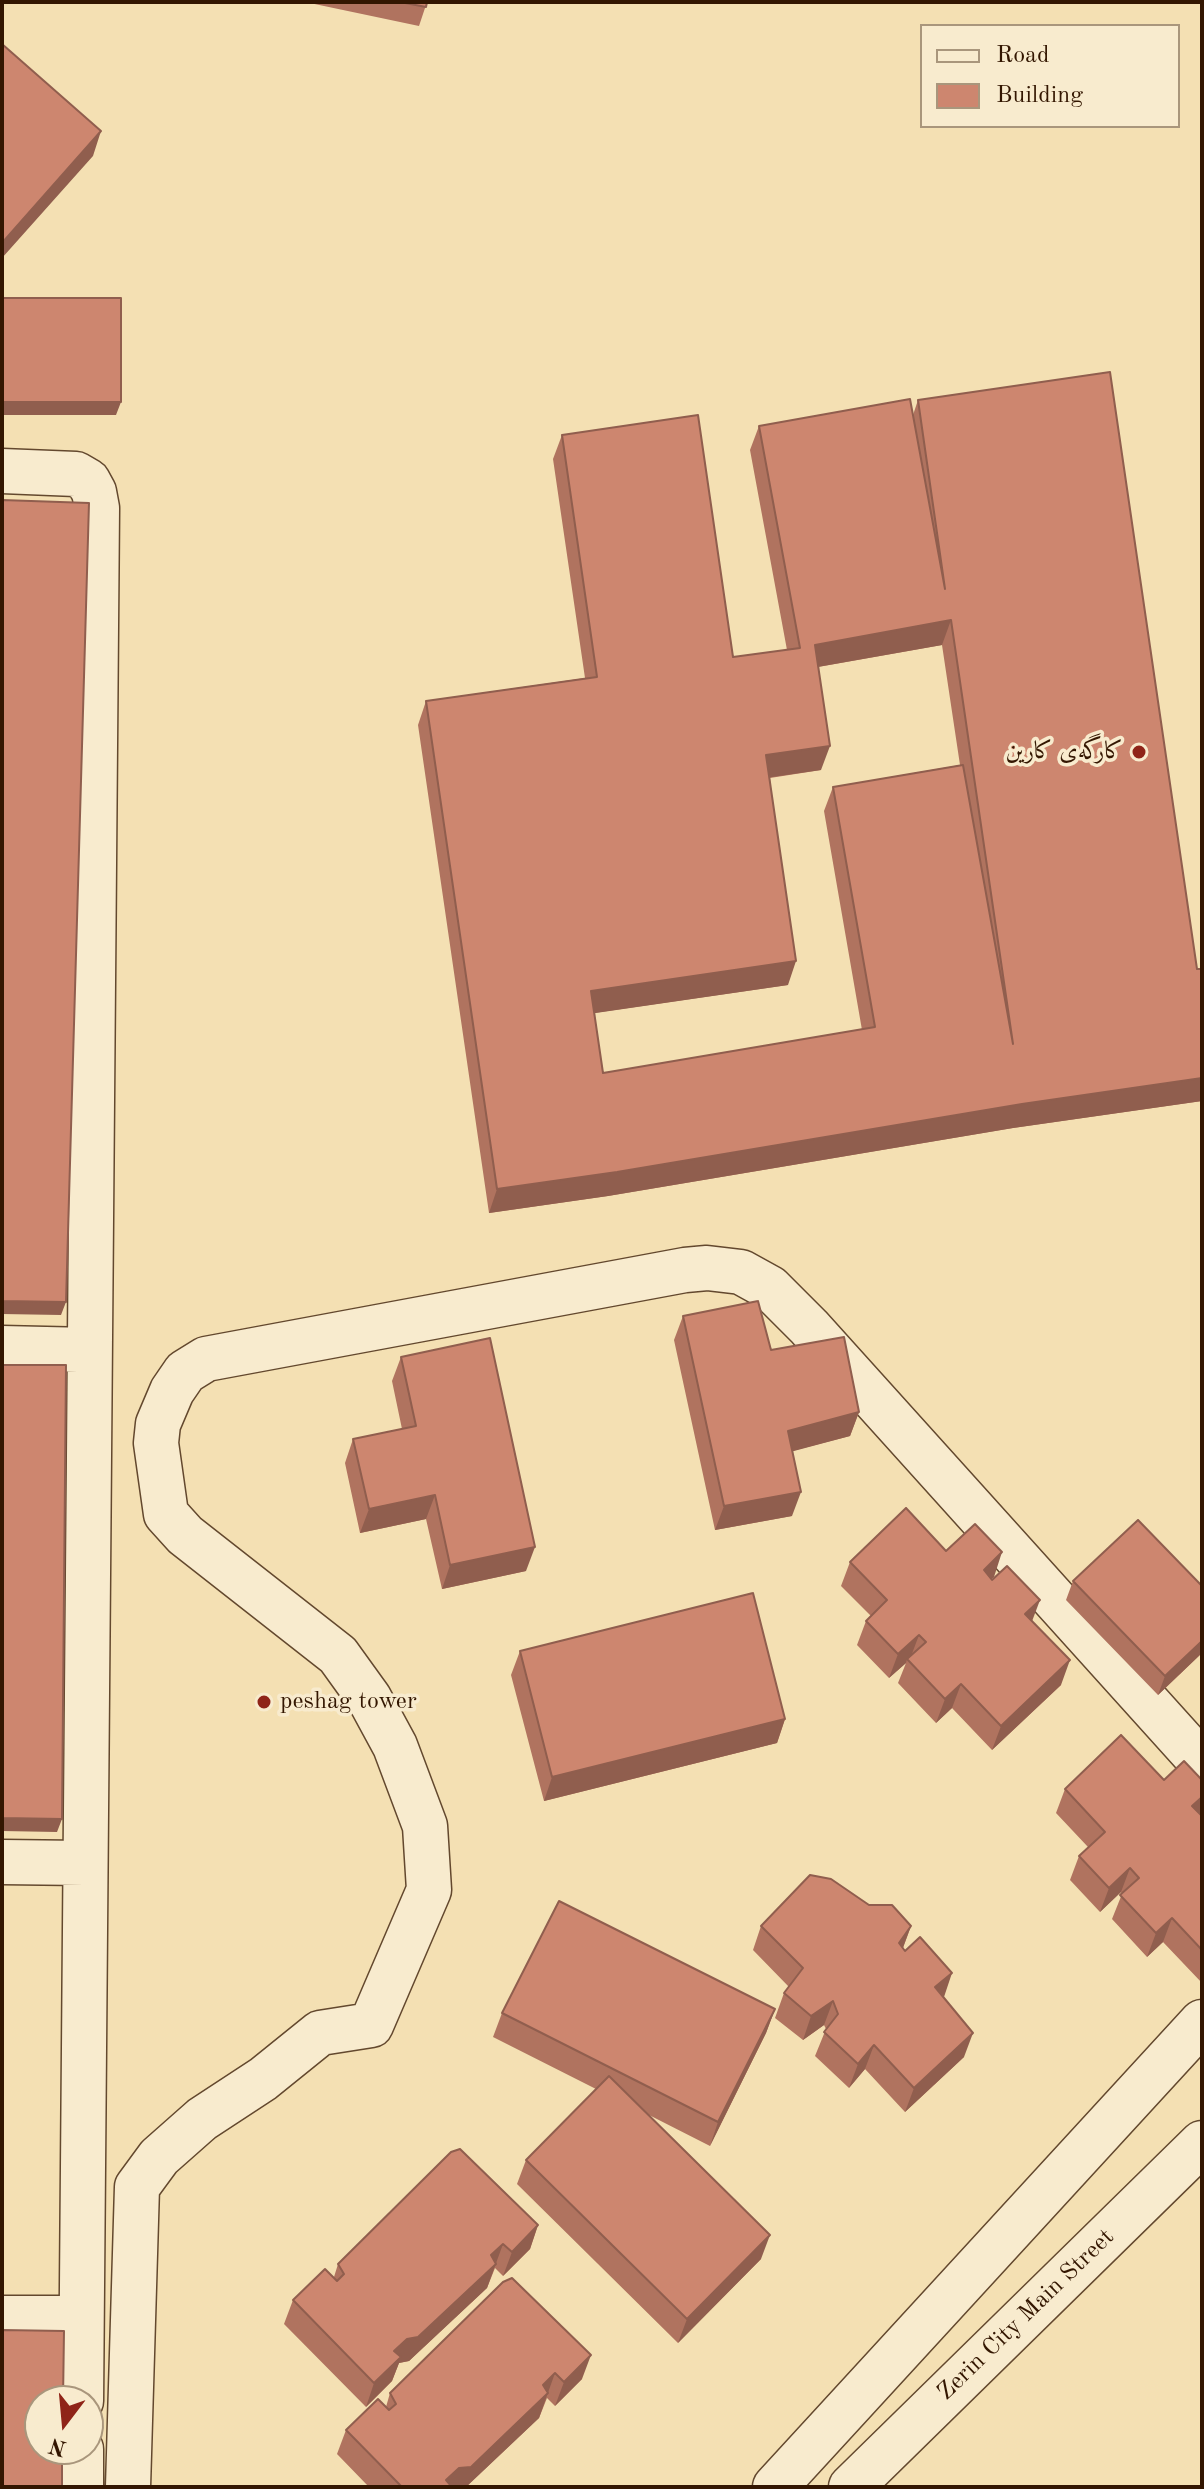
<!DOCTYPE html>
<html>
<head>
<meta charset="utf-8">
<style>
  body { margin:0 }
  #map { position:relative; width:1204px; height:2489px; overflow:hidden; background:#f4e0b3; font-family:"Old Standard TT",serif }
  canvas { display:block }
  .frame { position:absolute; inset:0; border:4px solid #331601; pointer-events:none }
  .legend { position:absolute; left:920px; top:24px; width:260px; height:104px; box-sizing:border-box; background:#f8ebce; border:2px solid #a9967c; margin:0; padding:10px 14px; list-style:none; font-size:24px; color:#331601 }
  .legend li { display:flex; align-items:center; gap:16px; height:40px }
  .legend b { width:40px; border:2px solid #a9967c }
  .north { position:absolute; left:24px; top:2385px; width:80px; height:80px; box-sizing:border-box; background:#f8ebce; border:2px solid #a9967c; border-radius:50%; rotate:196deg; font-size:22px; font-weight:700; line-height:32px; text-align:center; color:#331601 }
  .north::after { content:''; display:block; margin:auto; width:28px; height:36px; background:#8f2418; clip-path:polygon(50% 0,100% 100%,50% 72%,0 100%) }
</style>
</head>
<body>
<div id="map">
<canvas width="1204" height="2489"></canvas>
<div class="frame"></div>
<ul class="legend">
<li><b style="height:10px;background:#f8ebce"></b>Road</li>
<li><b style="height:22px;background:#cd866f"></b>Building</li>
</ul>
<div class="north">N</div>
</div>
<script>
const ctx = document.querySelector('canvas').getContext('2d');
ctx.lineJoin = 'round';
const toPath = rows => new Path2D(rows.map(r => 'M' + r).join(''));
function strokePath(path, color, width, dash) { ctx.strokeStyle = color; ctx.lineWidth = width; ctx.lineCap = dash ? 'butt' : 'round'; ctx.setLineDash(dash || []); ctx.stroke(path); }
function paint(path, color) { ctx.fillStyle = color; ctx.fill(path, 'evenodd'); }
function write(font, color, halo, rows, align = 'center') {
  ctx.font = font + ' "Old Standard TT",Amiri,serif'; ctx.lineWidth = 7; ctx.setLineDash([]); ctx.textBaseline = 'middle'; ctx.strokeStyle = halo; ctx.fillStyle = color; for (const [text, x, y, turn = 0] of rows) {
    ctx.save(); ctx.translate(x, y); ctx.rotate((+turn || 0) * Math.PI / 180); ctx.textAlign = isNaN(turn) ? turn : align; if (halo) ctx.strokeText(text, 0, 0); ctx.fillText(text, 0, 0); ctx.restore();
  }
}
const minor = toPath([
  [2,471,76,474,88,481,94,492,97,508,81,2401],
  [2,1348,89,1350],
  [2,1862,84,1863],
  [2,2318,80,2318],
  [81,2449,81,2487],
  [128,2487,137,2187,159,2157,202,2119,263,2079,320,2033,371,2025,429,1890,425,1826,395,1746,369,1698,338,1655,185,1535,166,1514,156,1443,158,1424,172,1391,185,1372,206,1359,685,1270,707,1268,741,1272,770,1288,809,1327,1202,1763],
  [775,2487,1202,2022],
  [851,2487,1202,2143]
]);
strokePath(minor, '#63482e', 47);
strokePath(minor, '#f8ebce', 44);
paint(toPath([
  [305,2,427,2,419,26],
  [918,400,1197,969,1202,969,1202,1101,1013,1128,608,1196,489,1213,418,725,426,701,585,678,553,459,562,435,733,657,787,650,750,450,759,426,913,415],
  [942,645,960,765,833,787,824,811,862,1030,603,1073,594,1013,788,985,770,778,821,770,818,667],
  [683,1316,771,1350,859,1412,850,1436,792,1451,792,1516,715,1530,674,1340],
  [401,1357,526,1571,442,1589,426,1519,360,1533,345,1463,353,1439,402,1429,392,1381],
  [946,1551,994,1577,991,1579,1032,1621,1061,1685,992,1750,952,1708,936,1723,898,1683,906,1663,889,1678,857,1645,866,1621,871,1616,841,1586,850,1562],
  [1073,1581,1202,1586,1202,1653,1158,1695,1066,1600],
  [520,1651,785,1719,777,1743,544,1801,511,1675],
  [1164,1780,1202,1816,1202,1983,1163,1942,1147,1957,1112,1919,1122,1894,1121,1892,1100,1912,1070,1880,1079,1856,1088,1847,1056,1813,1065,1789],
  [869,1905,911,1926,903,1948,943,1997,964,2057,905,2112,865,2069,849,2088,815,2056,826,2029,824,2025,803,2040,775,2018,784,1993,789,1987,753,1950,761,1926],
  [775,2009,766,2033,710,2146,649,2115,761,2259,678,2343,517,2184,526,2160,596,2089,493,2037,502,2013],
  [538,2225,530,2249,503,2276,495,2268,487,2288,409,2361,399,2363,392,2381,366,2407,284,2324,293,2300,334,2277,338,2264],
  [503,2282,582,2379,555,2406,547,2398,539,2418,466,2487,369,2487,337,2454,346,2430,386,2407,390,2393]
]), '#b0735f');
paint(toPath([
  [101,131,93,156,2,258,2,243],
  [2,402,121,402,116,415,2,415],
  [951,620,942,645,806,669,815,645],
  [830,746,821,770,758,779,766,755],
  [796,961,788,985,582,1015,591,991],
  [1202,1078,1202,1101,1013,1128,608,1196,489,1213,497,1189,1022,1104],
  [2,1301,66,1302,61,1315,2,1314],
  [859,1412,850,1436,779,1455,788,1431],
  [801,1492,792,1516,715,1530,724,1506],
  [435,1495,426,1519,360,1533,369,1509],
  [535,1547,526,1571,442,1589,450,1565],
  [1002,1552,994,1577,975,1594,984,1570],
  [1040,1600,1031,1624,1025,1614],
  [919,1635,910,1659,907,1659,906,1663,889,1678,898,1654],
  [1202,1641,1202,1653,1158,1695,1165,1676],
  [1070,1660,1061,1685,992,1750,1001,1726],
  [961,1684,952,1708,936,1723,945,1699],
  [785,1719,777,1743,544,1801,552,1777],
  [1202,1797,1202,1813,1183,1830,1192,1806],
  [2,1818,62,1819,57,1832,2,1831],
  [1130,1868,1121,1892,1100,1912,1109,1888],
  [1172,1918,1163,1942,1147,1957,1156,1933],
  [911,1926,902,1950,899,1943],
  [952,1973,944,1997,935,1987],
  [833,2001,824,2025,803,2040,811,2016],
  [775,2009,766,2033,710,2146,718,2122],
  [973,2033,964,2057,905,2112,914,2088],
  [874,2045,865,2069,849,2088,858,2064],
  [538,2225,530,2249,503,2276,512,2252],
  [770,2235,761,2259,678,2343,687,2319],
  [503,2244,487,2288,409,2361,399,2363,392,2381,366,2407,374,2383,394,2351],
  [591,2355,582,2379,555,2406,564,2382],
  [555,2373,539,2418,466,2487,444,2487,446,2480]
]), '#905e4e');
const building = toPath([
  [400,2,427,2,426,7,400,2],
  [2,44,101,131,2,243,2,44],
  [2,298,121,298,121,402,2,402,2,298],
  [1110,372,1197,969,1202,969,1202,1078,1022,1104,617,1172,497,1189,426,701,597,677,562,435,698,415,733,657,800,648,759,426,910,399,945,589,918,400,1110,372],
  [951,620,1013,1044,963,765,833,787,875,1027,603,1073,591,991,796,961,766,755,830,746,815,645,951,620],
  [2,500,89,503,66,1302,2,1301,2,500],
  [758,1301,771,1350,844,1337,859,1412,788,1431,801,1492,724,1506,683,1316,758,1301],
  [490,1338,535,1547,450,1565,435,1495,369,1509,353,1439,416,1426,401,1357,490,1338],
  [2,1365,66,1365,62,1819,2,1818,2,1365],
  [906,1508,946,1551,975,1524,1002,1552,984,1570,992,1580,1007,1566,1040,1600,1025,1614,1070,1660,1001,1726,961,1684,945,1699,907,1659,926,1642,919,1635,898,1654,866,1621,887,1600,850,1562,906,1508],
  [1138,1520,1202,1586,1202,1641,1165,1676,1073,1581,1138,1520],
  [753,1593,785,1719,552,1777,520,1651,753,1593],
  [1121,1735,1164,1780,1184,1761,1202,1780,1202,1797,1192,1806,1202,1816,1202,1950,1172,1918,1156,1933,1120,1895,1139,1878,1130,1868,1109,1888,1079,1856,1105,1832,1065,1789,1121,1735],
  [810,1875,831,1879,869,1905,892,1905,911,1926,899,1943,905,1951,920,1937,952,1973,935,1987,973,2033,914,2088,874,2045,858,2064,824,2032,838,2014,833,2001,811,2016,784,1993,803,1968,761,1926,810,1875],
  [559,1901,775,2009,718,2122,502,2013,559,1901],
  [609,2076,770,2235,687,2319,526,2160,609,2076],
  [460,2149,538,2225,512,2252,503,2244,491,2255,496,2264,418,2337,407,2339,394,2351,401,2357,374,2383,293,2300,325,2269,337,2281,344,2274,338,2264,451,2152,460,2149],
  [512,2278,591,2355,564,2382,555,2373,543,2385,548,2393,471,2467,459,2468,446,2480,452,2487,402,2487,346,2430,378,2399,389,2410,396,2404,390,2393,503,2282,512,2278],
  [2,2330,64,2331,63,2401,40,2401,40,2449,62,2449,62,2487,2,2487,2,2330]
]);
paint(building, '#cd866f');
strokePath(building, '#905e4e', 2);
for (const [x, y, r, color] of [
  [1139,752,8,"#8f2418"],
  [264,1702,8,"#8f2418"]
]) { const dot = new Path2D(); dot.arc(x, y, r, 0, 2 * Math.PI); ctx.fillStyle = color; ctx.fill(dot); strokePath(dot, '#f8ebce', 3); }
write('24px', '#331601', '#f8ebce', [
  ["کارگەی کارین",1123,752],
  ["peshag tower",280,1702,"left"]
], 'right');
write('24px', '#331601', '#f8ebce', [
  ["Zerin City Main Street",1026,2315,-44]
]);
</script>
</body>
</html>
